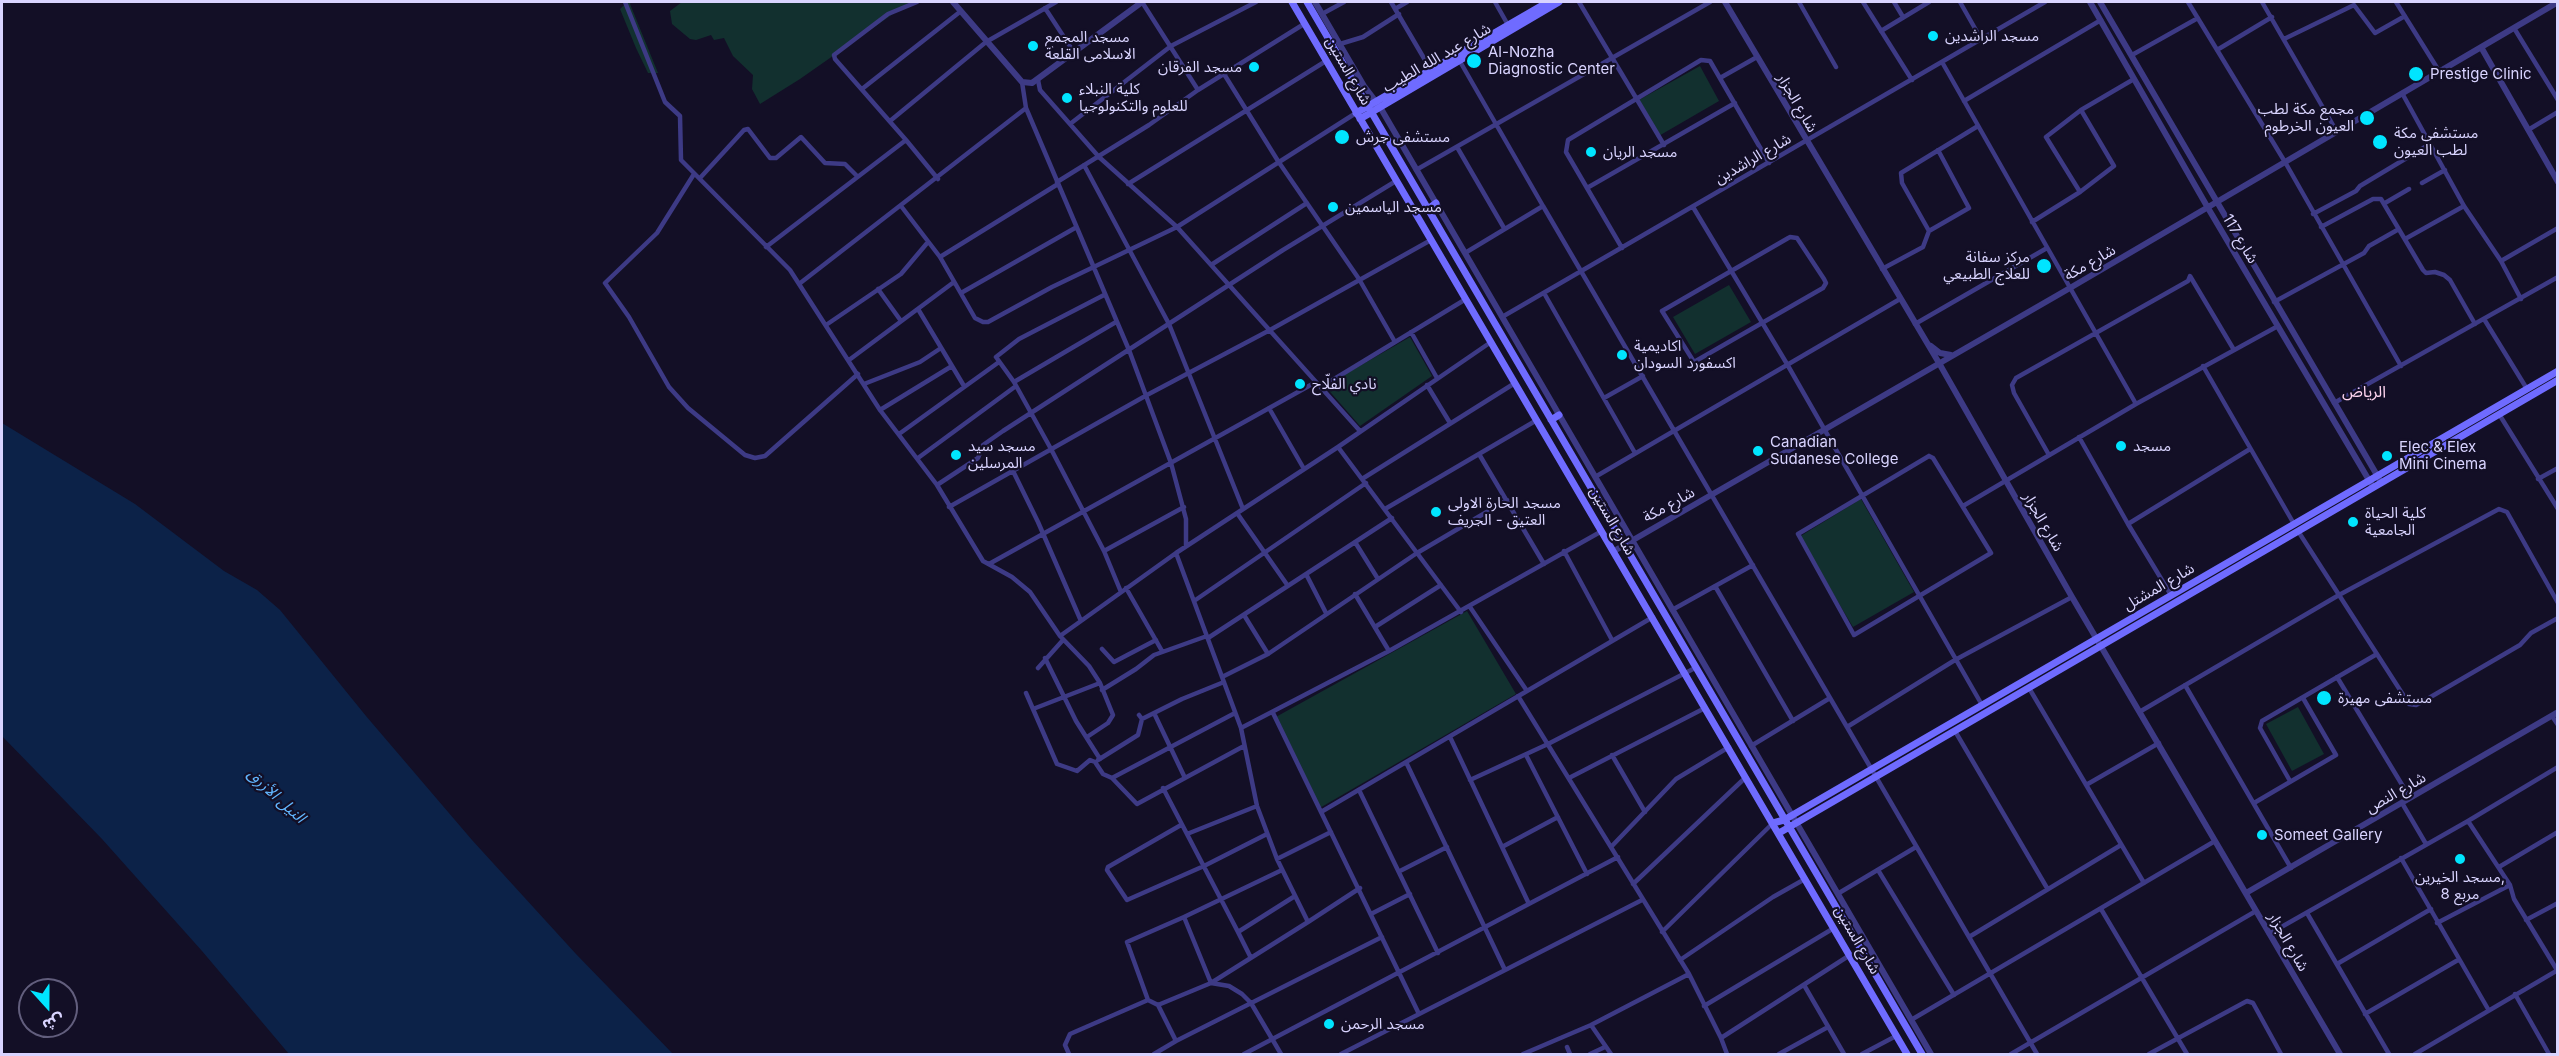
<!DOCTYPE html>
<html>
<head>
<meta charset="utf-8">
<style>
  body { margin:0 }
  #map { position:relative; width:2559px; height:1056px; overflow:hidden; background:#130f26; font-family:Inter,"Noto Sans Arabic",sans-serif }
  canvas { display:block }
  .frame { position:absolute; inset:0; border:3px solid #d9d4ff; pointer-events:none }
  .north { position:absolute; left:18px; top:978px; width:60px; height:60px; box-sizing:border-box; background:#130f26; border:2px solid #625e7d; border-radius:50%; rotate:159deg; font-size:16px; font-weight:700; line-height:24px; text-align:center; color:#d9d4ff }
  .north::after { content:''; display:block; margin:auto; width:21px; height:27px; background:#00e5ff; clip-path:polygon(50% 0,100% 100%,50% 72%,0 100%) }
</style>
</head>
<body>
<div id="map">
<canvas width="2559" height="1056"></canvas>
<div class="frame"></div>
<div class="north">ش</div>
</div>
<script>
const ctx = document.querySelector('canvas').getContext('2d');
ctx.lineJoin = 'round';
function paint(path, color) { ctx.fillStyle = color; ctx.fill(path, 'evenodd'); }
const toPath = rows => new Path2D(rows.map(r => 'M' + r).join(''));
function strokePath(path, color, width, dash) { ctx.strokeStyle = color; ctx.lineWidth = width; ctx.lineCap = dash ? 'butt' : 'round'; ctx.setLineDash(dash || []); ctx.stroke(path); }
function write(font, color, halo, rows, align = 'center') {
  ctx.font = font + ' Inter,"Noto Sans Arabic",sans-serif'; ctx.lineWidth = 4.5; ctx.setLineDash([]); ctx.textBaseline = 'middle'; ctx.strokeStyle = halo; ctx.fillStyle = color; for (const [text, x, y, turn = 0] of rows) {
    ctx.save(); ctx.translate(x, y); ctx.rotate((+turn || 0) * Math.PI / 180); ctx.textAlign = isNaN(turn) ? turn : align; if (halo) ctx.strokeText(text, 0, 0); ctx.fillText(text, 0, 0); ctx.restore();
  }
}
paint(toPath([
  [627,2,631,2,630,4,658,73,648,73,636,48,620,9],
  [682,2,910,2,800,79,760,104,752,89,753,75,733,56,724,38,714,40,711,35,696,40,690,39,672,24,670,11],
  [1700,66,1719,101,1657,137,1637,101],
  [1729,285,1751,322,1695,354,1673,317],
  [1410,337,1432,376,1360,426,1325,386],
  [1861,499,1914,592,1853,627,1799,537],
  [1467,611,1516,694,1318,809,1274,718],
  [2298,707,2324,754,2292,771,2266,724]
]), '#12302f');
paint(toPath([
  [2,423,135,504,224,571,257,590,280,610,366,716,472,840,576,954,673,1054,289,1054,202,951,102,839,2,736]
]), '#0c2248');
strokePath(toPath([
  [625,2,665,102,680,116,681,160,790,270,880,410,937,485,983,561,1012,577,1030,592,1060,636,1089,666,1100,683,1113,715,1108,723,1087,737],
  [917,2,888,14,834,55,835,59,906,140,938,179],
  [1142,2,1198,90],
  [1391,2,1432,72],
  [1495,2,1508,25],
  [1579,2,1664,145],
  [1799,2,1836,67],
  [1863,2,1912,80],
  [1894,2,1903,17],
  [1960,2,1981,39],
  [2188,2,2285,162,2401,366],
  [2262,2,2337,132],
  [2396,2,2439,71],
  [1045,8,1073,51],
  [1395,9,1407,2],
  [1322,14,1344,2],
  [2514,28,2558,100],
  [1881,31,1929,2],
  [2284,39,2354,5,2375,33,2405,16],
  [1340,44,1363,37,1399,14],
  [2217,50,2272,17],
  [2132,55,2198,18],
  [1458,58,1543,206,1465,253],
  [1942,62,2136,404],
  [1224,74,1278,161,1359,279,1395,342],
  [1720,78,1757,57],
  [1038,80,1040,90,1099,157,1177,227,1360,431],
  [1022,82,1026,108,1129,350,1171,463,1186,519,1186,546],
  [862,89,961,11],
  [2402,93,2464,206,2501,261,2521,299],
  [1964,101,2101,20],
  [890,121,986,42,1056,2],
  [1070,124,1171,46,1256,2],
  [2528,130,2558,112],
  [1457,147,1504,228],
  [1084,165,1169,324,1243,509],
  [1416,170,1710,2],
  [694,174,657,233,605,283,629,317,669,387,688,408,745,455,755,458,765,456,858,374],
  [700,178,744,130,748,129,770,158,776,158,801,137,825,163,845,164,857,176],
  [1057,182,1149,125,1198,90,1304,24],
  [2422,183,2445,170],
  [1128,184,1326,61],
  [1587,188,1735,103],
  [2080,192,2046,137,2081,110,2134,79],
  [2385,203,2409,189],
  [901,206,940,257,975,318,983,322,988,322,1052,287,1177,227,1356,113],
  [1543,206,1847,727,1955,660,2072,597],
  [1693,207,1787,364,1982,705],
  [2313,214,2356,191,2360,186,2430,144],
  [2032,222,2080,192,2114,166,2081,110],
  [2321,227,2373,199,2381,199,2423,270,2426,273,2435,272,2444,275,2450,280,2475,324],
  [1929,231,1902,183,1901,173,1978,126],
  [1790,237,1797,238,1824,279,1826,283,1823,288,1694,362,1662,311,1790,237],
  [2405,239,2464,206],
  [766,247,906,140],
  [1622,248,1566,152,1568,140,1701,60,1710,61,1769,163],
  [940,257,1058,184],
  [2501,261,2558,228],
  [1211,265,1307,203],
  [1882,269,1923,247,1929,231,1969,208,1938,150],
  [799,284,1026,108],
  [878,289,901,321],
  [961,293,1075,228],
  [1544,293,1635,453],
  [1104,295,1019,339,996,357,1014,382,1051,449,1104,551,1121,592],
  [2274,302,2364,253,2369,246,2399,229],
  [918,309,964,386],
  [1502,317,2045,2],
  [2484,319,2527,389],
  [1915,324,2047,248],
  [826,325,901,274,928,242],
  [1411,332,1437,378],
  [849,360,954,282],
  [2203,366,2294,524],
  [1014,382,1116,322],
  [864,384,920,362,941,348],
  [1427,385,1450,423],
  [1321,387,1466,299],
  [1604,398,1643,376],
  [2334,403,2558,277],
  [1269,408,1304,469],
  [880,410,952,366],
  [2499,414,2558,509],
  [899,434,999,362],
  [2079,437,2128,524,2171,595],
  [1338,447,1461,612],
  [1479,454,1544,564],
  [2049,455,2014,393,2012,385,2016,378,2188,281,2190,276,2234,350],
  [1929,456,1933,458,1991,553,1854,635,1798,534,1929,456],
  [918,458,1016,386],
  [1013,471,1038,522,1081,621],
  [1595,477,1900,299],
  [1362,479,1515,383],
  [2538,479,2558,468],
  [937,485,978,458,983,445,1003,431,1283,250,1396,181],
  [1963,506,2136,404,2278,326],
  [949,507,1147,395,1270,330,1431,240],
  [1385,509,1537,420],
  [1237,513,1288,586],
  [2128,524,2250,449],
  [2298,531,2409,704,2416,705,2422,702,2520,645,2531,633,2558,618],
  [1355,542,1378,579],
  [1104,551,1184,507],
  [1564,551,1612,640],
  [1176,553,1241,728,1257,806,1277,859,1308,922,1360,888],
  [989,564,1316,382],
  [1306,574,1326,613],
  [1715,586,1793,721],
  [1126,588,1162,651],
  [1355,594,1389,651],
  [1194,601,1366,483],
  [1470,607,1527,691],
  [1672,610,1753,565],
  [1244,615,1268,654],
  [1375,627,1441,585],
  [1060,636,1176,553,1338,447,1491,342],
  [1208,638,1392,518],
  [1102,649,1114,662,1156,640],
  [1045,658,1076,721,1100,759],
  [1038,668,1063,640],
  [1222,677,1268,654,1417,553,1507,500],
  [2337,677,2410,798],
  [2185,685,2291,868],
  [2029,688,2144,883],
  [1102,690,1136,669,1154,655,1207,636],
  [1026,693,1057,764,1077,771,1090,760,1095,762,1103,774,1112,778],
  [1518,696,1689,974,1721,1038,1727,1054],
  [1033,709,1100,683],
  [2141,711,2339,595,2499,509,2507,512,2558,603],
  [1154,713,1185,778],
  [1235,713,1112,778,1137,804,1244,746],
  [1273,713,1419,1014],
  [1139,715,1142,719,1182,699,1224,682],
  [2552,716,2558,725],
  [1847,727,2037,1054],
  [1241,728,1389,651,1602,531],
  [1955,731,2047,888],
  [1450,737,1529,904],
  [1751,746,1830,698],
  [1526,755,1587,874],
  [1612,755,1645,812],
  [1098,760,1138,735,1142,719],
  [1406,762,1505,970],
  [1569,778,1705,708],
  [1470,780,1548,744,1695,668],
  [2290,781,2260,728,2262,721,2377,654],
  [2086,785,2159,743],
  [1163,788,1238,932,1295,896],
  [1359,790,1438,953],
  [2254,803,2336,755,2303,698],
  [2402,803,2426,844],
  [1321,812,1653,617],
  [2468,821,2510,885,2514,899,2557,970],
  [1181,825,1108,867,1107,870,1127,900,1204,866,1267,834],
  [1187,834,1257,806],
  [1502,847,1558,817],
  [1611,847,1676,779,1729,747],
  [2401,858,2488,1009],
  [1277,859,1331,832],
  [2499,867,2558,832],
  [1878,870,1954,995],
  [1400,871,1447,847],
  [1633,884,1746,777],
  [1839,893,1916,847],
  [2101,909,2187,1054],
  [2307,913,2389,1054],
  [1371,914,1410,894],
  [2526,920,2558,903],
  [2437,923,2510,885],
  [1238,932,1251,958],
  [1662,932,1773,823],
  [2269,934,2468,821,2558,767],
  [1969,937,2121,845],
  [1680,960,1773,897,1805,879],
  [2337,964,2431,909],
  [1804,985,1844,1054],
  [2515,994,2549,1054],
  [1158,1005,1211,983,1308,922],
  [1704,1006,1834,928],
  [2365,1014,2458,960],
  [1911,1020,2215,841],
  [1591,1025,1611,1054],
  [1721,1038,1850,955],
  [1176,1041,1158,1005,1148,1000,1127,942,1184,917],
  [1567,1047,1570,1054],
  [1069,1054,1065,1045,1070,1034,1148,1000],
  [1154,1054,1176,1041,1382,937],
  [1244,1054,1618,857],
  [1281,1054,1251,1003,1242,994,1229,986,1211,983,1184,917,1282,870],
  [1341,1054,1642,900],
  [1523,1054,1591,1025,1689,974],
  [1590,1054,1605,1047],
  [1779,1054,1828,1027],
  [1862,1054,1896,1036],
  [2011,1054,2256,911],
  [2149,1054,2247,1001,2253,1003,2281,1054],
  [2415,1054,2558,970]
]), '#3d3a85', 4.5);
strokePath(toPath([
  [953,2,1022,82,1032,83,1142,2],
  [1315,2,1364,86,1380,107,1931,1054],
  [1725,2,1939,363,2072,597,2340,1054],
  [2090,2,2208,208,2373,487],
  [2100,2,2381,482],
  [2481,47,2558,182],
  [1931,346,1940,353,1951,355],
  [1614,551,2070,288,2558,2],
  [2246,893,2558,712]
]), '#3d3a85', 6);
strokePath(toPath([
  [1292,2,1907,1054],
  [1307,2,1922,1054],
  [1356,113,1548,2],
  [1360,119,1559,2],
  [1428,209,1436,203],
  [1551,420,1559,415],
  [1773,823,1784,820,2558,371],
  [1779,833,2558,380]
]), '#6f6bff', 7);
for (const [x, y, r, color] of [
  [1933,36,6,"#00e5ff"],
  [1033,46,6,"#00e5ff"],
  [1474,61,8,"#00e5ff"],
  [1254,67,6,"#00e5ff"],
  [2416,74,8,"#00e5ff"],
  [1067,98,6,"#00e5ff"],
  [2367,118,8,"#00e5ff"],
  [1342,137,8,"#00e5ff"],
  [2380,142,8,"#00e5ff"],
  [1591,152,6,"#00e5ff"],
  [1333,207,6,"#00e5ff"],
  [2044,266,8,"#00e5ff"],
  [1622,355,6,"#00e5ff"],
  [1300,384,6,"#00e5ff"],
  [2121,446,6,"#00e5ff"],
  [1758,451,6,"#00e5ff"],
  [956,455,6,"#00e5ff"],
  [2387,456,6,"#00e5ff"],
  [1436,512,6,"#00e5ff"],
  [2353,522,6,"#00e5ff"],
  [2324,698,8,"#00e5ff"],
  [2262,835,6,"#00e5ff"],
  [2460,859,6,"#00e5ff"],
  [1329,1024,6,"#00e5ff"]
]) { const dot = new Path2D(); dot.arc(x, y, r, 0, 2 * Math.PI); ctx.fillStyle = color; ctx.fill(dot); strokePath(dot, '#130f26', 2); }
write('15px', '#d9d4ff', '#130f26', [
  ["مسجد الراشدين",1945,36],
  ["مسجد المجمع",1045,37],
  ["الاسلامى القلعة",1045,54],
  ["Al-Nozha",1488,52],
  ["Diagnostic Center",1488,69],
  ["مسجد الفرقان",1242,67,"right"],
  ["Prestige Clinic",2430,74],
  ["كلية النبلاء",1079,89],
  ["للعلوم والتكنولوجيا",1079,106],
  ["مجمع مكة لطب",2354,109,"right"],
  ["العيون الخرطوم",2354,126,"right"],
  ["مستشفى مكة",2394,133],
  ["لطب العيون",2394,150],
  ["مستشفى جرش",1356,137],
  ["مسجد الريان",1603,152],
  ["مسجد الياسمين",1345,207],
  ["مركز سفانة",2030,257,"right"],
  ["للعلاج الطبيعي",2030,274,"right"],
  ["اكاديمية",1634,346],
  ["اكسفورد السودان",1634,363],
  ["نادي الفلّاح",1312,384],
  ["Canadian",1770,442],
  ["Sudanese College",1770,459],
  ["مسجد سيد",968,446],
  ["المرسلين",968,463],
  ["مسجد",2133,446],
  ["Elec & Elex",2399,447],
  ["Mini Cinema",2399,464],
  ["مسجد الحارة الاولى",1448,503],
  ["العتيق - الجريف",1448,520],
  ["كلية الحياة",2365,513],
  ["الجامعية",2365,530],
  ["مستشفى مهيرة",2338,698],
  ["Someet Gallery",2274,835],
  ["مسجد الخيرين,",2460,877,"center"],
  ["مربع 8",2460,894,"center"],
  ["مسجد الرحمن",1341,1024]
], 'left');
write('15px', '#d9d4ff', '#130f26', [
  ["شارع عبد الله الطيب",1437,58,-30],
  ["شارع الستين",1348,71,60],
  ["شارع الجزار",1797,103,60],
  ["شارع الراشدين",1753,159,-30],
  ["شارع 117",2240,239,59],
  ["شارع مكة",2090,263,-30],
  ["شارع مكة",1669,505,-29],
  ["شارع الستين",1612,521,60],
  ["شارع الجزار",2043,522,60],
  ["شارع المشتل",2159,587,-30],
  ["شارع النص",2396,793,-30],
  ["شارع الستين",1857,940,60],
  ["شارع الجزار",2288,942,60]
]);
write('16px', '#ffd6f0', '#130f26', [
  ["الرياض",2364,392]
]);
write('italic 16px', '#62b6ff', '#130f26', [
  ["النيل الأزرق",276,796,42]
]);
</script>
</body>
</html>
